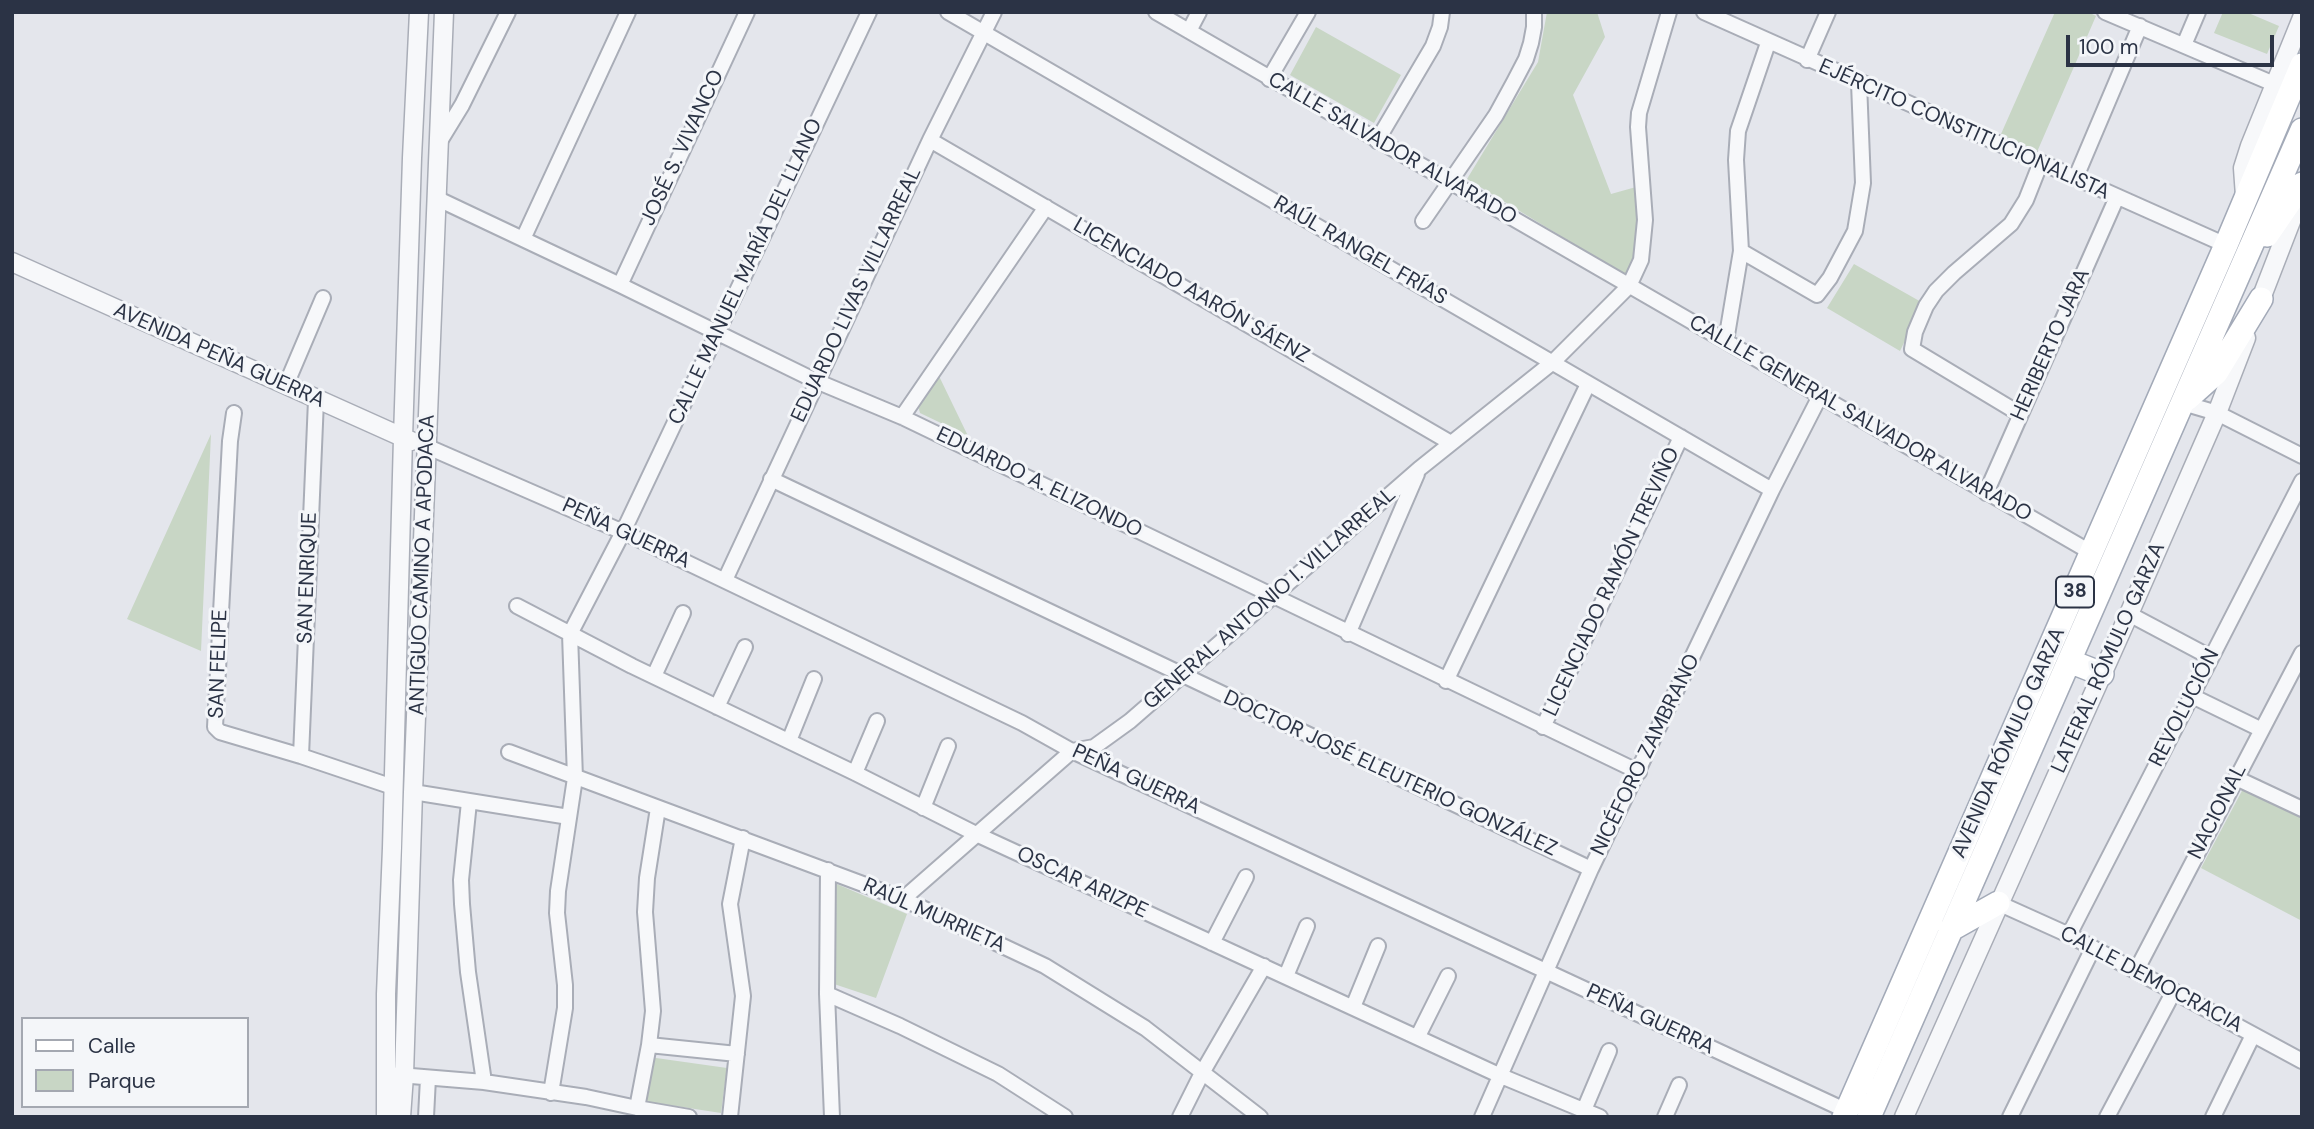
<!DOCTYPE html>
<html>
<head>
<meta charset="utf-8">
<style>
  body { margin:0 }
  #map { position:relative; width:2314px; height:1129px; overflow:hidden; background:#e4e6ec; font-family:"DM Sans",sans-serif }
  canvas { display:block }
  .frame { position:absolute; inset:0; border:14px solid #2b3345; pointer-events:none }
  .legend { position:absolute; left:21px; top:1017px; width:228px; height:91px; box-sizing:border-box; background:#f4f6f9; border:2px solid #a4a8b1; margin:0; padding:9px 12px; list-style:none; font-size:21px; color:#2b3345 }
  .legend li { display:flex; align-items:center; gap:14px; height:35px }
  .legend b { width:35px; border:2px solid #a4a8b1 }
  .scale { position:absolute; left:2066px; top:35px; width:208px; height:32px; box-sizing:border-box; border:4px solid #2b3345; border-top:0; padding-left:9px; font-size:21px; line-height:24px; white-space:nowrap; color:#2b3345; -webkit-text-stroke:5px #f4f6f9; paint-order:stroke }
</style>
</head>
<body>
<div id="map">
<canvas width="2314" height="1129"></canvas>
<div class="frame"></div>
<ul class="legend">
<li><b style="height:9px;background:#fff"></b>Calle</li>
<li><b style="height:19px;background:#c8d6c5"></b>Parque</li>
</ul>
<div class="scale">100 m</div>
</div>
<script>
const ctx = document.querySelector('canvas').getContext('2d');
ctx.lineJoin = 'round';
function paint(path, color) { ctx.fillStyle = color; ctx.fill(path, 'evenodd'); }
const toPath = rows => new Path2D(rows.map(r => 'M' + r).join(''));
function strokePath(path, color, width, dash) { ctx.strokeStyle = color; ctx.lineWidth = width; ctx.lineCap = dash ? 'butt' : 'round'; ctx.setLineDash(dash || []); ctx.stroke(path); }
function write(font, color, halo, rows, align = 'center') {
  ctx.font = font + ' "DM Sans",sans-serif'; ctx.lineWidth = 6; ctx.setLineDash([]); ctx.textBaseline = 'middle'; ctx.strokeStyle = halo; ctx.fillStyle = color; for (const [text, x, y, turn = 0] of rows) {
    ctx.save(); ctx.translate(x, y); ctx.rotate((+turn || 0) * Math.PI / 180); ctx.textAlign = isNaN(turn) ? turn : align; if (halo) ctx.strokeText(text, 0, 0); ctx.fillText(text, 0, 0); ctx.restore();
  }
}
paint(toPath([
  [1547,12,1597,12,1605,37,1573,95,1611,194,1636,187,1637,245,1628,277,1467,179,1538,62],
  [2055,12,2088,12,2096,16,2037,152,2001,134],
  [2223,12,2246,12,2279,26,2267,54,2214,33],
  [1316,27,1401,75,1374,123,1290,75],
  [1854,264,1923,303,1900,351,1827,308],
  [938,374,968,436,920,413,918,406],
  [211,434,201,651,127,619],
  [2244,787,2302,816,2302,921,2201,868],
  [832,882,907,914,876,998,834,984],
  [649,1057,727,1068,721,1113,643,1101]
]), '#c8d6c5');
const minor = toPath([
  [948,12,1772,490],
  [1156,12,2092,553],
  [1704,12,2226,245],
  [2105,12,2274,84],
  [1189,31,1199,12],
  [2184,45,2198,12],
  [1807,60,1828,12],
  [1269,79,1308,12],
  [930,140,1451,443],
  [440,141,462,105,508,12],
  [1377,141,1433,46,1440,27,1442,12],
  [2076,177,2140,26],
  [436,198,620,285,816,381,902,417,1639,772],
  [1423,221,1496,115,1514,82,1526,59,1531,43,1534,27,1534,12],
  [523,239,628,12],
  [1741,251,1817,295,1830,278,1855,231,1863,183,1859,83],
  [620,285,747,12],
  [1726,341,1741,251,1736,160,1738,131,1768,43],
  [286,385,323,298],
  [2183,403,2217,413,2302,456],
  [234,413,230,441,215,727,220,732,301,756,393,787],
  [2020,414,1912,349,1915,332,1926,306,1936,291,1954,273,2011,224,2026,200,2041,162],
  [902,417,1046,207],
  [428,447,623,532,1022,723,1072,751,1847,1111],
  [771,479,1591,869],
  [1986,493,2117,197],
  [725,580,930,140,994,12],
  [517,606,632,666,855,773,976,834,1501,1076,1600,1117],
  [2129,614,2210,657],
  [1348,634,1417,474],
  [654,676,683,613],
  [1446,681,1588,384],
  [2192,696,2260,729],
  [717,707,745,647],
  [1543,727,1681,437],
  [789,741,814,679],
  [509,752,903,899,1045,966,1145,1028,1260,1117],
  [301,756,316,400],
  [855,773,877,721],
  [2236,778,2302,809],
  [413,792,569,817],
  [469,802,461,880,462,904,468,972,484,1082],
  [923,808,948,746],
  [828,870,827,994,832,1117],
  [903,899,1072,751,1094,747,1130,721,1419,469,1553,362,1629,286,1641,260,1645,220,1638,127,1639,113,1669,12],
  [1998,903,2069,935,2302,1061],
  [2069,935,2302,481],
  [1212,943,1246,877],
  [2136,971,2302,653],
  [1286,976,1307,926],
  [827,994,900,1026,998,1074,1065,1117],
  [1353,1007,1378,946],
  [1418,1036,1448,976],
  [649,1045,737,1054],
  [387,1074,484,1082,586,1097,637,1108,689,1117],
  [551,1093,565,1008,565,985,557,913,558,891,575,778,570,634,623,532,869,12],
  [637,1108,649,1045,653,1011,645,912,647,878,658,808],
  [1584,1110,1609,1051],
  [426,1117,428,1078],
  [730,1117,743,996,730,904,743,838],
  [1180,1117,1202,1073,1264,966],
  [1482,1117,1591,869,1772,490,1819,398],
  [1665,1117,1679,1085],
  [2010,1117,2093,948],
  [2107,1117,2174,991],
  [2213,1117,2253,1035]
]);
const tertiary = toPath([
  [2245,196,2243,168,2250,146,2302,18],
  [12,262,411,441],
  [2257,309,2300,198],
  [386,1117,386,994,392,848,403,438,412,158,419,12],
  [401,1117,404,1075,413,792,444,12],
  [1904,1117,2129,614,2217,413,2246,338]
]);
const primary = toPath([
  [2267,235,2302,184],
  [2187,399,2216,373,2261,299],
  [2069,661,2102,674],
  [1950,930,1998,903],
  [1844,1117,2226,245,2302,65],
  [1869,1117,2302,130]
]);
strokePath(minor, '#a9adb7', 18);
strokePath(tertiary, '#a9adb7', 21);
strokePath(primary, '#a3aab8', 26);
strokePath(minor, '#f7f8fa', 14);
strokePath(tertiary, '#f7f8fa', 18);
strokePath(primary, '#fff', 23);
for (const [x, y, w] of [
  [2075,592,38]
]) { const box = new Path2D(); box.roundRect(x - w / 2, y - 15.5, w, 31, 5); ctx.fillStyle = '#f4f6f9'; ctx.fill(box); strokePath(box, '#2b3345', 2); }
write('bold 19px', '#2b3345', null, [
  ["38",2075,592]
]);
write('21px', '#2b3345', '#f4f6f9', [
  ["EJÉRCITO CONSTITUCIONALISTA",1964,130,24],
  ["JOSÉ S. VIVANCO",683,148,-65],
  ["CALLE SALVADOR ALVARADO",1392,149,30],
  ["RAÚL RANGEL FRÍAS",1360,251,30],
  ["CALLE MANUEL MARÍA DEL LLANO",746,272,-65],
  ["LICENCIADO AARÓN SÁENZ",1191,291,30],
  ["EDUARDO LIVAS VILLARREAL",857,295,-65],
  ["HERIBERTO JARA",2051,345,-66],
  ["AVENIDA PEÑA GUERRA",219,356,24],
  ["CALLLE GENERAL SALVADOR ALVARADO",1860,419,30],
  ["EDUARDO A. ELIZONDO",1039,483,26],
  ["PEÑA GUERRA",626,534,25],
  ["ANTIGUO CAMINO A APODACA",423,565,-88],
  ["SAN ENRIQUE",308,578,-88],
  ["LICENCIADO RAMÓN TREVIÑO",1612,582,-65],
  ["GENERAL ANTONIO I. VILLARREAL",1270,599,-41],
  ["LATERAL RÓMULO GARZA",2109,658,-66],
  ["SAN FELIPE",219,664,-88],
  ["REVOLUCIÓN",2185,708,-63],
  ["AVENIDA RÓMULO GARZA",2009,743,-66],
  ["NICÉFORO ZAMBRANO",1646,755,-64],
  ["DOCTOR JOSÉ ELEUTERIO GONZÁLEZ",1390,774,25],
  ["PEÑA GUERRA",1136,780,25],
  ["NACIONAL",2218,812,-63],
  ["OSCAR ARIZPE",1082,883,25],
  ["RAÚL MURRIETA",934,916,24],
  ["CALLE DEMOCRACIA",2151,980,28],
  ["PEÑA GUERRA",1650,1020,25]
]);
</script>
</body>
</html>
